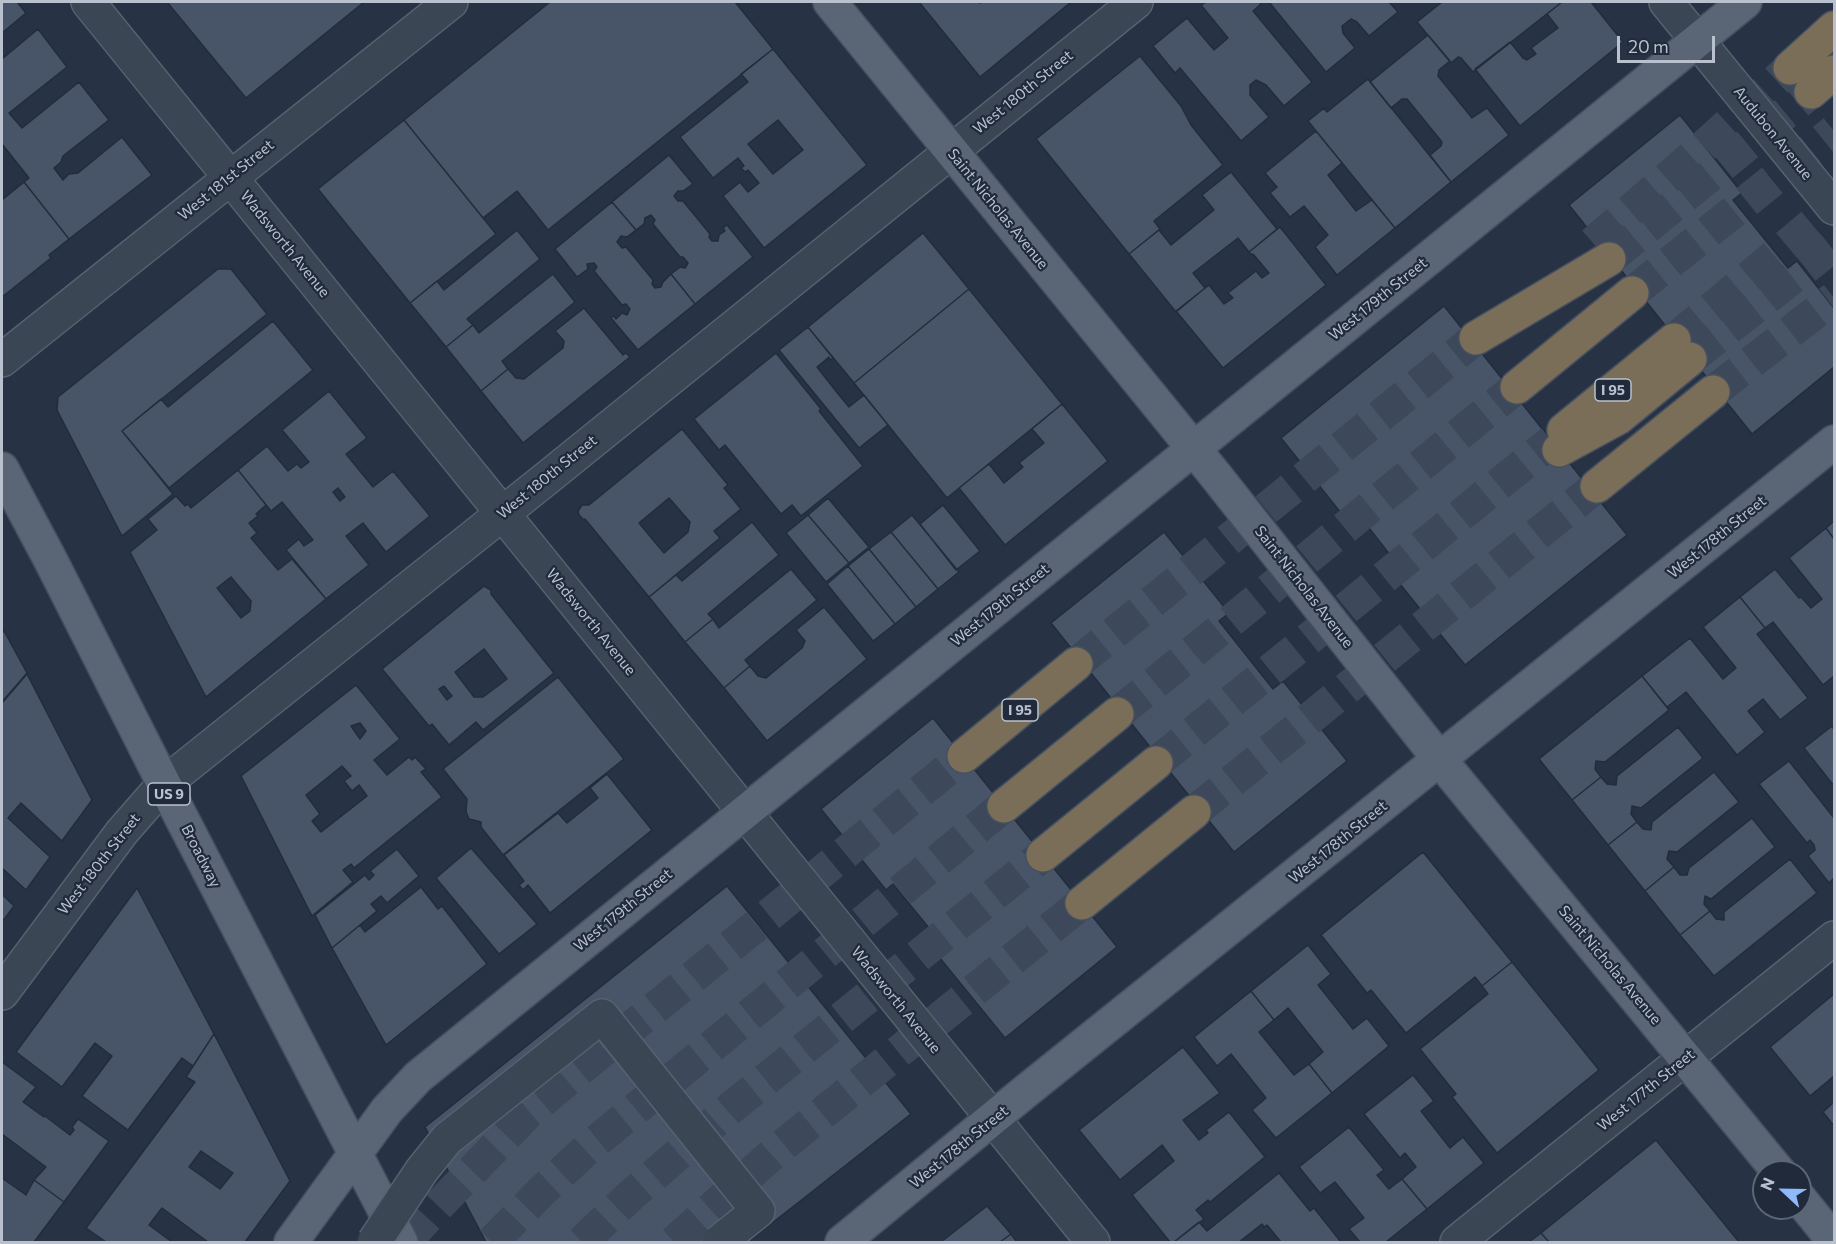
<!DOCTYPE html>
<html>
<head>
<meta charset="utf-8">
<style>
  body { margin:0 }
  #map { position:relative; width:1836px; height:1244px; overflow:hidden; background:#273345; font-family:Commissioner,sans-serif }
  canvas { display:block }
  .frame { position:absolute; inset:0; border:3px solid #b9c1ce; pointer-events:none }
  .north { position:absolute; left:1752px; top:1160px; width:60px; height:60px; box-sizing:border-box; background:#202a3a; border:2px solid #5d6675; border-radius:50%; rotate:292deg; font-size:16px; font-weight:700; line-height:24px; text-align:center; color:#b9c1ce }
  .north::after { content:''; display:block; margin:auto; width:21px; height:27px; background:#90b9fc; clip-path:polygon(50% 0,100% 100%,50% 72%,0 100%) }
  .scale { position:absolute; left:1617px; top:36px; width:98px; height:27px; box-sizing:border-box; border:3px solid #b9c1ce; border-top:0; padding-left:8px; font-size:18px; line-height:21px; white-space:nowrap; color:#b9c1ce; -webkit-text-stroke:4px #202a3a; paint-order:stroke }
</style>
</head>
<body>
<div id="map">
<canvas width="1836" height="1244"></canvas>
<div class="frame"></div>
<div class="north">N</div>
<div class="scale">20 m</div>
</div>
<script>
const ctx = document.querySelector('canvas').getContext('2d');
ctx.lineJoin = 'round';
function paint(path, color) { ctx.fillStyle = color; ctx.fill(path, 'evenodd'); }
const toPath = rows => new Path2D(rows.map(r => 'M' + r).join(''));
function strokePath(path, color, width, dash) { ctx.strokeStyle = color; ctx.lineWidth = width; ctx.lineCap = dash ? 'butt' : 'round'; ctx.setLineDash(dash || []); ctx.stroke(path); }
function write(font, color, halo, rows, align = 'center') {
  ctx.font = font + ' Commissioner,sans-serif'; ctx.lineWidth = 4.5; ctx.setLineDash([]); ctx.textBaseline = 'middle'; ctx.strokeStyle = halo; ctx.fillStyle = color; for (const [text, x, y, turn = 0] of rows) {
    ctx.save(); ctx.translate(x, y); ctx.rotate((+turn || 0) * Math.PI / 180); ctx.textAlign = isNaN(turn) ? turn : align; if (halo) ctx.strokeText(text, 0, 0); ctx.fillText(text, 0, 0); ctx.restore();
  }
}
const building = toPath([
  [2,2,17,2,26,13,2,33,2,2],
  [167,2,364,2,246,98,167,2],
  [550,2,735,2,773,49,548,230,517,191,483,218,404,120,550,2],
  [919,2,979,2,980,3,982,2,1071,2,980,77,919,2],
  [1206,2,1259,2,1261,4,1253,11,1312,82,1284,106,1266,85,1256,80,1250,85,1250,95,1269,117,1241,141,1180,68,1175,73,1153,46,1187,18,1214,50,1228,38,1201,5,1206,2],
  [1269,2,1389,2,1398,12,1369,36,1357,22,1351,19,1342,26,1343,33,1355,48,1326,72,1269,2],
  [1442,2,1562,2,1473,72,1461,58,1458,57,1451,63,1417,22,1442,2],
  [1562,2,1591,2,1623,42,1520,126,1475,69,1510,42,1523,58,1527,60,1536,54,1531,48,1558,28,1547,14,1562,2],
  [38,29,67,67,9,113,22,128,79,82,109,120,63,156,61,162,54,168,63,180,69,174,78,173,122,137,152,175,69,239,24,182,29,178,2,144,2,59,38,29],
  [1428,35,1450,61,1439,70,1438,76,1472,118,1487,108,1509,135,1451,182,1430,155,1441,146,1442,142,1407,99,1402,99,1391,108,1370,82,1428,35],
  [773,49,867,165,764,248,723,196,740,182,748,192,759,183,748,170,745,172,741,168,744,166,738,158,713,178,680,137,748,82,741,74,773,49],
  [778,120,803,150,773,174,748,144,778,120],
  [1140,56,1181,106,1191,125,1223,165,1154,221,1160,229,1129,254,1036,139,1140,56],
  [1368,79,1451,182,1395,228,1308,121,1324,108,1327,112,1368,79],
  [1680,115,1742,193,1733,200,1788,268,1797,261,1834,308,1834,367,1752,434,1569,205,1680,115],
  [404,120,496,234,410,303,318,189,404,120],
  [1316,131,1342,163,1328,175,1356,211,1372,200,1395,228,1337,275,1315,247,1328,235,1304,206,1290,217,1270,193,1277,187,1265,173,1316,131],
  [669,155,693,184,683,191,678,191,674,196,678,201,683,201,710,234,709,237,712,241,718,241,719,235,725,231,723,228,727,225,753,257,695,304,671,274,680,267,685,268,688,263,683,257,680,257,653,224,655,220,651,215,645,218,644,224,636,230,612,202,669,155],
  [1231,172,1277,229,1249,252,1238,238,1193,273,1205,288,1176,312,1129,254,1159,230,1171,245,1214,210,1202,195,1231,172],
  [24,182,69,239,49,255,51,258,2,297,2,200,24,182],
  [612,202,636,230,627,237,621,236,617,242,622,248,626,247,653,280,652,284,655,288,661,287,663,282,671,274,695,304,638,350,611,318,614,316,616,319,622,313,627,315,630,309,626,304,622,305,594,271,597,267,594,263,587,264,588,269,577,277,555,249,612,202],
  [1280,227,1326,285,1223,368,1176,311,1209,285,1224,304,1233,298,1228,293,1256,271,1262,278,1269,273,1253,254,1252,255,1249,252,1280,227],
  [517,230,540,259,467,319,473,325,446,347,410,303,437,281,444,290,517,230],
  [923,233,969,289,854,383,808,327,923,233],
  [218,269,231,269,267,314,122,431,173,494,122,536,57,410,58,397,218,269],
  [553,274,575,302,502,361,508,369,481,391,446,347,473,325,479,333,553,274],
  [969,289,1062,404,947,498,854,383,969,289],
  [1444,306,1627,535,1465,665,1400,584,1408,578,1355,510,1345,518,1281,438,1444,306],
  [584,308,623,355,626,353,630,357,523,443,481,391,508,369,516,378,524,379,563,348,564,341,555,331,584,308],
  [273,321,313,370,169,488,122,431,161,399,168,407,273,321],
  [808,327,833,358,830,360,829,357,817,367,839,395,849,407,864,395,888,425,859,448,779,350,808,327],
  [776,353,821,409,819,411,863,466,801,516,792,505,781,514,725,445,719,450,694,419,776,353],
  [329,391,367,438,346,454,373,487,393,471,430,516,386,552,363,523,346,536,369,565,326,599,286,550,299,539,304,546,313,540,282,502,271,511,238,470,267,446,288,471,297,464,301,468,309,462,282,430,329,391],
  [338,488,345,497,340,501,333,492,338,488],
  [1062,404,1108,461,1005,545,959,488,989,464,1004,483,1023,467,1019,463,1044,443,1032,429,1062,404],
  [682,429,728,485,724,488,741,509,714,531,720,538,649,597,585,519,584,520,579,515,578,511,582,505,589,505,682,429],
  [669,498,690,522,688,532,664,553,639,523,669,498],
  [238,470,266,505,256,514,258,516,249,523,257,533,251,538,278,570,292,559,326,599,206,697,130,552,157,530,148,519,176,496,185,506,188,504,191,508,238,470],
  [231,577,251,601,250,611,241,618,217,588,231,577],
  [828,498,869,547,849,563,808,515,828,498],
  [943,505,980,551,956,570,920,524,943,505],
  [808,515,849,563,826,582,786,533,808,515],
  [912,515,959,572,938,589,891,532,912,515],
  [1834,521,1834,539,1826,528,1834,521],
  [752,522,779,555,708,614,713,619,685,642,649,597,676,575,682,581,752,522],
  [1826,528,1834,539,1834,676,1823,685,1773,622,1765,628,1740,597,1775,569,1799,598,1801,597,1811,608,1822,599,1789,558,1826,528],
  [891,532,938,589,916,607,869,549,891,532],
  [1164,532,1229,613,1219,621,1273,689,1283,681,1347,761,1234,852,1051,623,1164,532],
  [869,549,916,607,895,624,848,566,869,549],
  [848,566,895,624,873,641,827,584,848,566],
  [791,569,817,600,745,660,750,666,724,688,685,642,713,619,719,628,791,569],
  [484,586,491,590,491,594,554,673,483,730,476,722,449,745,432,724,429,726,382,669,484,586],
  [484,649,507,679,483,697,474,697,455,672,484,649],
  [444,686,452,696,447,700,439,689,444,686],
  [1740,597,1765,628,1757,634,1808,698,1780,720,1763,699,1748,711,1765,732,1737,755,1686,692,1667,707,1642,676,1690,638,1723,679,1736,668,1703,627,1740,597],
  [824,607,867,659,767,741,724,688,750,666,758,676,766,678,802,648,805,641,796,630,824,607],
  [4,631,27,673,2,702,2,633,4,631],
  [27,674,92,800,62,841,21,803,8,818,50,857,26,890,2,868,2,703,27,674],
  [1642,676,1669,710,1605,762,1596,761,1595,769,1601,777,1572,800,1539,759,1642,676],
  [558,677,624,759,503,855,481,827,481,822,469,819,466,812,467,799,443,769,558,677],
  [356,685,400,739,374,760,387,775,409,757,412,760,415,757,426,769,421,772,442,797,354,868,351,864,343,870,353,882,312,916,241,776,356,685],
  [360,723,366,731,360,739,351,726,360,723],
  [342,766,351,776,344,781,352,791,359,785,367,796,321,832,312,821,320,814,306,795,342,766],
  [933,718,1117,947,1005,1038,939,957,947,950,893,884,886,890,821,809,933,718],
  [1832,726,1834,730,1834,786,1804,748,1832,726],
  [1678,727,1703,758,1641,808,1632,806,1631,814,1637,822,1608,845,1572,800,1601,777,1607,784,1616,785,1617,776,1678,727],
  [1789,761,1834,818,1834,878,1829,883,1808,856,1815,850,1814,845,1810,840,1807,843,1759,784,1789,761],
  [1714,772,1739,802,1677,852,1669,851,1667,859,1674,867,1645,891,1608,845,1637,822,1643,829,1651,830,1652,822,1714,772],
  [607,774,652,830,550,913,528,885,523,890,519,885,524,881,504,855,558,813,567,823,598,798,590,788,607,774],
  [1752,818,1775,847,1711,899,1705,896,1704,904,1710,911,1680,935,1645,891,1674,867,1680,875,1687,875,1689,868,1752,818],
  [471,848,537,924,499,954,436,878,471,848],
  [397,849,419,876,387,903,381,896,371,904,377,911,332,948,315,915,365,875,369,880,374,875,370,871,397,849],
  [1423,852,1512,962,1482,986,1475,977,1406,1033,1371,990,1367,993,1321,935,1423,852],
  [1790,859,1817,893,1714,976,1680,935,1710,911,1716,919,1724,920,1724,912,1790,859],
  [727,886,911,1114,748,1242,486,1242,425,1127,727,886],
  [421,887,438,909,442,906,487,964,386,1045,332,948,360,925,365,932,421,887],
  [137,888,214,1034,193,1066,182,1058,128,1130,82,1096,112,1056,95,1043,62,1087,16,1052,137,888],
  [2,894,14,906,2,922,2,894],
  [1308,945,1331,974,1318,985,1353,1029,1367,1018,1389,1046,1332,1093,1309,1064,1323,1052,1288,1008,1274,1020,1251,991,1308,945],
  [1512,962,1599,1070,1497,1153,1452,1097,1456,1094,1420,1049,1488,994,1482,986,1512,962],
  [1251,991,1274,1020,1259,1032,1294,1075,1309,1064,1332,1093,1276,1138,1252,1110,1266,1098,1231,1054,1217,1066,1194,1037,1251,991],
  [1834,994,1834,1076,1810,1096,1770,1047,1834,994],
  [214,1034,290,1181,245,1242,208,1242,162,1208,149,1225,172,1242,106,1242,86,1228,195,1082,186,1077,214,1034],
  [201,1151,233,1173,220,1189,189,1167,201,1151],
  [1183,1047,1220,1093,1183,1120,1199,1140,1208,1133,1206,1130,1229,1112,1265,1157,1210,1202,1208,1200,1196,1210,1204,1219,1174,1242,1170,1242,1132,1195,1174,1161,1162,1145,1120,1180,1079,1130,1183,1047],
  [2,1062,36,1087,23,1102,44,1117,45,1116,70,1135,74,1130,72,1127,78,1119,109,1141,64,1202,34,1180,46,1167,2,1134,2,1062],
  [1413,1075,1434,1101,1421,1111,1450,1148,1463,1137,1484,1163,1427,1209,1402,1179,1416,1167,1405,1153,1400,1158,1364,1114,1413,1075],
  [1834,1102,1834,1126,1823,1112,1834,1102],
  [1349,1127,1384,1170,1377,1175,1389,1189,1402,1179,1427,1209,1386,1242,1360,1242,1349,1229,1364,1218,1335,1182,1320,1193,1299,1167,1349,1127],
  [1656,1140,1739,1242,1549,1242,1541,1233,1656,1140],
  [1279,1173,1310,1211,1314,1208,1341,1242,1281,1242,1267,1225,1264,1227,1262,1224,1239,1242,1174,1242,1199,1222,1207,1231,1279,1173],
  [2,1178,26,1195,34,1180,64,1202,34,1242,2,1242,2,1178],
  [987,1206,1011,1234,1000,1242,941,1242,987,1206],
  [1541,1233,1549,1242,1529,1242,1541,1233],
  [1011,1234,1017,1242,1000,1242,1011,1234]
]);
paint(building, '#485569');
strokePath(building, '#222c3c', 1.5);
strokePath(toPath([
  [1593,243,1702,148,1790,68],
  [1609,259,1811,92],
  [1632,293,1834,131],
  [1674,340,1834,206],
  [1690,359,1834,245],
  [1713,392,1834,298],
  [1076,664,1476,338],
  [1117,714,1517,387],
  [1156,763,1552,441],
  [1194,812,1597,486],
  [405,1242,437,1207,527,1114,579,1070,964,756],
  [492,1242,541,1192,587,1149,1004,806],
  [582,1242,628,1198,732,1107,1043,855],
  [674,1242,776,1151,1082,903]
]), '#3d485a', 33, [33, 16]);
const minor = toPath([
  [88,2,1093,1242],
  [1666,2,1834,208],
  [2,360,451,2],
  [2,993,122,832,164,784,547,478,1136,2],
  [1457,1242,1834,938]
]);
const major = toPath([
  [830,2,1216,476,1440,760,1779,1172],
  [2,469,51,561,164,784,401,1242],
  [1800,1199,1834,1241],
  [291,1242,387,1110,418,1077,1745,2],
  [842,1242,1026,1091,1834,442]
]);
const highway = toPath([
  [1790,68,1834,28],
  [1811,92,1834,72],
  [1476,338,1609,259],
  [1517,387,1632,293],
  [1564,430,1674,340],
  [1559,450,1618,418,1690,359],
  [1597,486,1713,392],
  [964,756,1076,664],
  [1004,806,1117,714],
  [1043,855,1156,763],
  [1082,903,1194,812]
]);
strokePath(minor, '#57616f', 36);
strokePath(major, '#454f5e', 36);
strokePath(highway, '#46505f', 36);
strokePath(minor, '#3b4655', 33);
strokePath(major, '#5a6575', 33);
strokePath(highway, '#7b6e58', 33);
const minorBridge = toPath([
  [374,1242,422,1170,447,1139,602,1016,758,1211,719,1242]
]);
strokePath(minorBridge, '#57616f', 36, []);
strokePath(minorBridge, '#3b4655', 33);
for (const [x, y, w] of [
  [1613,390,36],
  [1020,710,36],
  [169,794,42]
]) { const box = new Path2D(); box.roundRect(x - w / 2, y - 11, w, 22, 4.5); ctx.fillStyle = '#202a3a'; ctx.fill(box); strokePath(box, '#b9c1ce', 1.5); }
write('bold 14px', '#b9c1ce', null, [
  ["I 95",1613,390],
  ["I 95",1020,710],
  ["US 9",169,794]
]);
write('15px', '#b9c1ce', '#202a3a', [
  ["West 180th Street",1023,92,-39],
  ["Audubon Avenue",1773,133,51],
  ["West 181st Street",226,180,-39],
  ["Saint Nicholas Avenue",998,209,51],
  ["Wadsworth Avenue",285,244,51],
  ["West 179th Street",1378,299,-39],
  ["West 180th Street",547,477,-39],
  ["West 178th Street",1717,537,-39],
  ["Saint Nicholas Avenue",1304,587,52],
  ["West 179th Street",1000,605,-39],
  ["Wadsworth Avenue",591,622,51],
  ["West 178th Street",1338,842,-39],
  ["Broadway",201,856,63],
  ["West 180th Street",99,864,-52],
  ["West 179th Street",623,910,-39],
  ["Saint Nicholas Avenue",1610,965,50],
  ["Wadsworth Avenue",896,1000,51],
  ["West 177th Street",1646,1090,-39],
  ["West 178th Street",959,1147,-39]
]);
</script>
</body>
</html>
